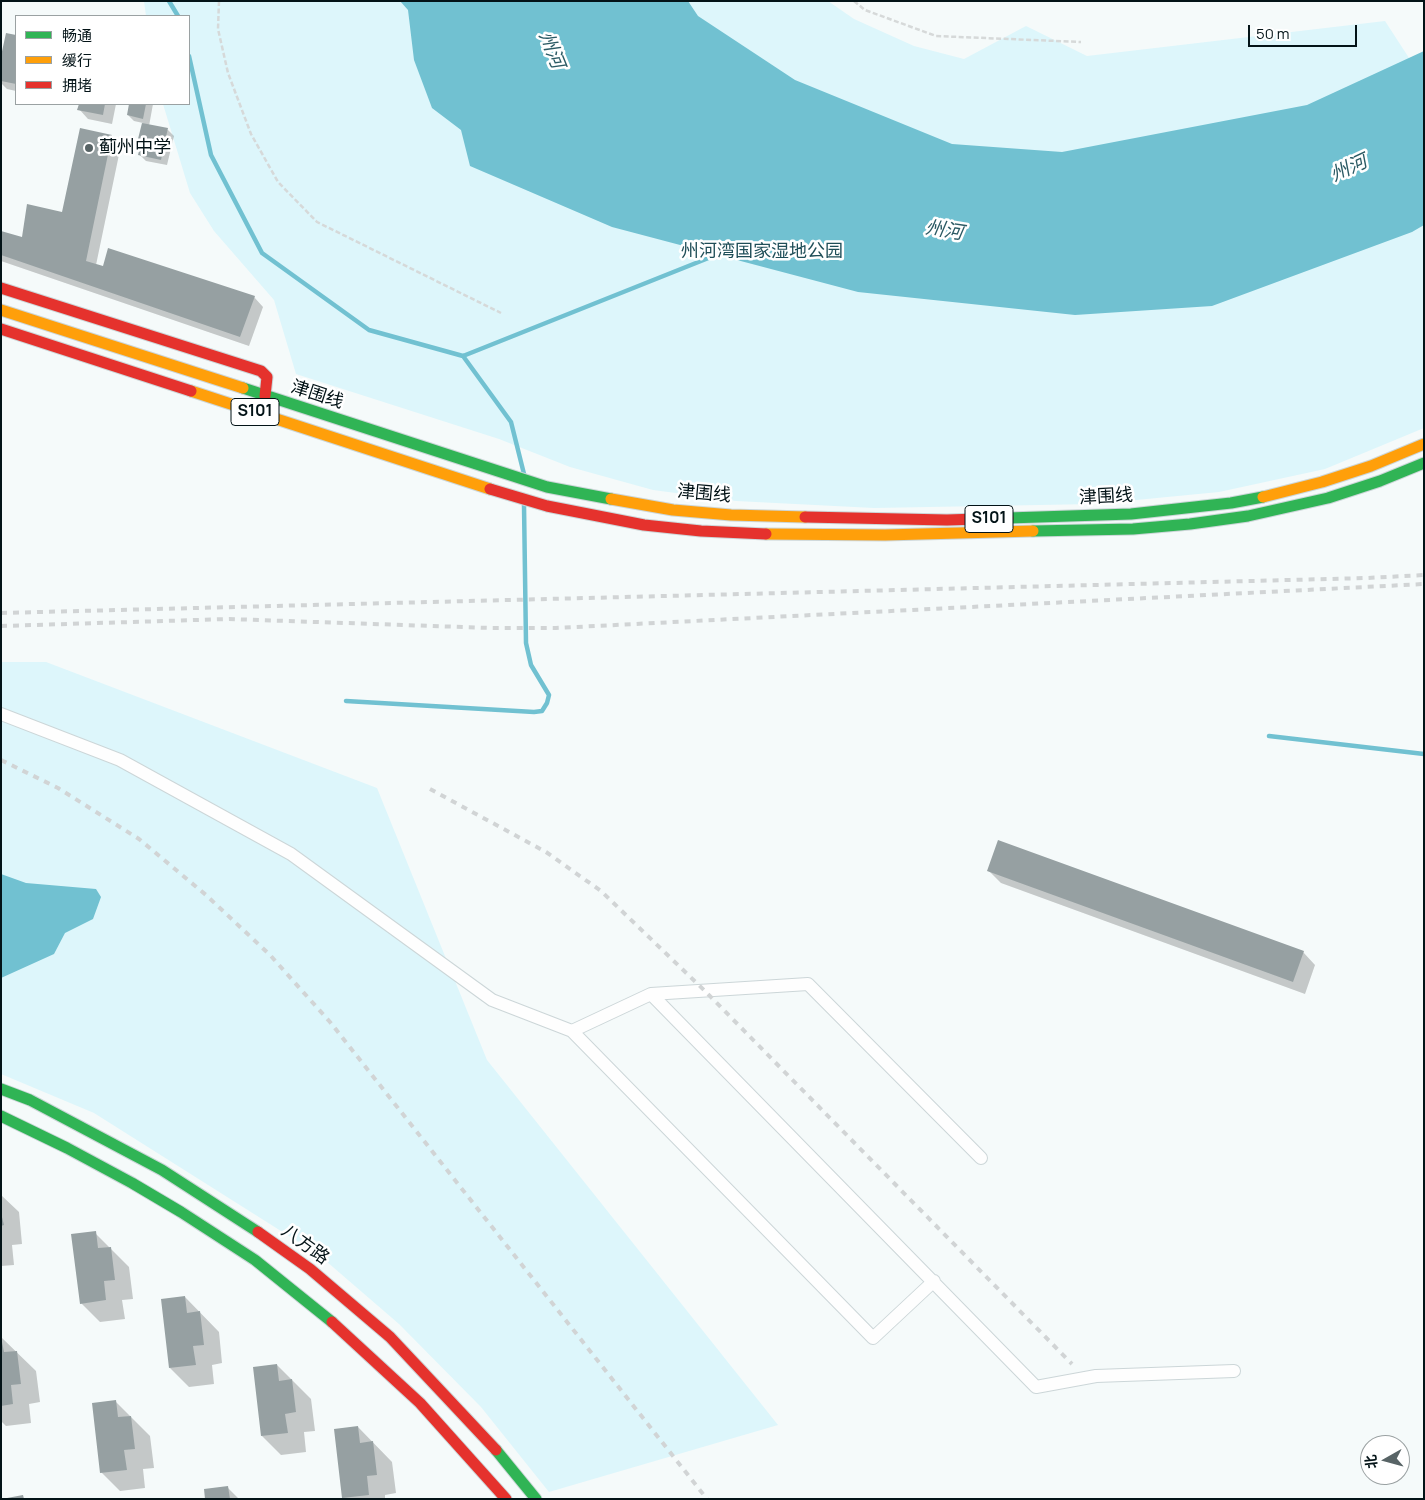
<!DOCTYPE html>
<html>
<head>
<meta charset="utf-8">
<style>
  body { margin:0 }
  #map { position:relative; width:1425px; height:1500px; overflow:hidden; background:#f5fafa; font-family:Manrope,"Noto Sans SC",sans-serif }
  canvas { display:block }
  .frame { position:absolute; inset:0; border:2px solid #031317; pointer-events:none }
  .legend { position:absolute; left:15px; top:15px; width:175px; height:90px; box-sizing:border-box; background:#fff; border:1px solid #9aa1a2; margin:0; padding:6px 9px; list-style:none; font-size:15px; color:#031317 }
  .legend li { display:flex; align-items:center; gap:10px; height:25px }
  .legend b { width:25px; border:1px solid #9aa1a2 }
  .north { position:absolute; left:1360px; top:1435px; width:50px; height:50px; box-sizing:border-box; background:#fff; border:1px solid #9aa1a2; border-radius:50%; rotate:263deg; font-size:14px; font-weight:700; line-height:20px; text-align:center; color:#031317 }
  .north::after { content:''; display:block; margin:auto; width:18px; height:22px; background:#586466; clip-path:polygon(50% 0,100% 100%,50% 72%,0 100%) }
  .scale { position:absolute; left:1248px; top:25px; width:109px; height:22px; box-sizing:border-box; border:2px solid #031317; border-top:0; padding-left:6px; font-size:15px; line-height:18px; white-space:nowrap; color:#031317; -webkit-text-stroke:4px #fff; paint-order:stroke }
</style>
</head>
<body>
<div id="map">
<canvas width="1425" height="1500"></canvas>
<div class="frame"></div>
<ul class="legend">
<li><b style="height:6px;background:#30b455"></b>畅通</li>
<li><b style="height:6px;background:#ff9f0a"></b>缓行</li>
<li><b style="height:6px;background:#e5322d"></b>拥堵</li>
</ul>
<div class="north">北</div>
<div class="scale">50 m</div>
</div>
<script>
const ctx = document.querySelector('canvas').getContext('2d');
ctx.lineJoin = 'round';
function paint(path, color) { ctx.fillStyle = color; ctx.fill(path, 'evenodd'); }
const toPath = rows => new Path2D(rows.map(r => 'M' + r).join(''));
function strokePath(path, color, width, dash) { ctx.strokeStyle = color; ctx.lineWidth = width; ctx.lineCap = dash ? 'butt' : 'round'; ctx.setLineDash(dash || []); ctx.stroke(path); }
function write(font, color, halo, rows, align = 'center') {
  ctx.font = font + ' Manrope,"Noto Sans SC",sans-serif'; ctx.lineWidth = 5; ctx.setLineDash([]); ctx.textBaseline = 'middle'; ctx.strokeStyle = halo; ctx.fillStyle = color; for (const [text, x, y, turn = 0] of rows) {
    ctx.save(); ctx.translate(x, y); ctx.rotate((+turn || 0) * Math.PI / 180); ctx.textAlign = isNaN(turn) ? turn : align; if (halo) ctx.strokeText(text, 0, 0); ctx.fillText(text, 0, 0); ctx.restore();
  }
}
paint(toPath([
  [144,1,828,1,854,19,914,46,964,59,1026,26,1087,56,1385,21,1424,81,1424,428,1325,469,1219,492,1095,504,874,508,736,501,653,490,570,467,499,439,296,374,274,300,214,231,190,193,163,104,189,104,189,16,146,16],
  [1,662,46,662,377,788,487,1060,778,1425,549,1492,481,1407,399,1324,319,1255,94,1113,1,1074]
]), '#ddf6fb');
paint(toPath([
  [400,1,688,1,698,16,795,80,952,144,1062,152,1307,105,1424,51,1424,225,1412,232,1212,306,1075,315,858,292,612,227,470,166,461,130,432,108,414,60,408,10],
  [1,874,26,883,96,889,101,897,93,919,65,933,54,954,1,978]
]), '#71c1d1');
paint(toPath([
  [7,35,16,36,16,91,7,89,1,83,1,62],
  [80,104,116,104,112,124,88,119,79,109],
  [130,104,153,104,149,126,168,130,174,136,167,165,146,161,140,155,143,142,140,139,143,123,134,121,128,115],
  [112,136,121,145,96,265,254,297,263,307,249,346,1,261,1,232,23,239,63,214],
  [988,870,1303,952,1315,965,1305,994,1001,883],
  [1,1195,19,1212,22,1244,12,1245,14,1265,1,1266],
  [95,1233,129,1267,133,1299,122,1300,125,1319,100,1322,81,1303],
  [185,1297,219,1332,222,1363,212,1365,214,1384,189,1387,170,1368],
  [1,1337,36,1371,40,1402,29,1404,31,1423,6,1426,1,1421],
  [277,1365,311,1399,315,1431,304,1432,306,1452,281,1455,262,1436],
  [116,1402,150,1436,154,1468,143,1469,145,1488,120,1491,101,1472],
  [358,1427,392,1462,396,1493,385,1495,385,1499,343,1498,335,1430],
  [228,1488,239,1499,206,1499]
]), '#0003');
strokePath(toPath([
  [169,1,178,16],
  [189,56,211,155,262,253,369,330,463,356,721,253],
  [463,356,511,422,524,474],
  [346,701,534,712,542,711,547,703,549,695,531,665,526,643,524,505],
  [1269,736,1424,754]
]), '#71c1d1', 4.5);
paint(toPath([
  [6,33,16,35,16,84,1,81,1,56],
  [79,104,105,104,103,115,77,110],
  [129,104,146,104,143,119,127,115],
  [142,123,168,128,161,160,138,155,142,140,138,139],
  [80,128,112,135,86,261,103,266,108,248,255,296,240,337,1,255,1,231,22,237,27,204,62,212],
  [998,840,1304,951,1293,982,987,871],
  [1,1213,4,1225,1,1226],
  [96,1231,98,1248,111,1247,115,1280,104,1281,106,1300,80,1304,71,1234],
  [185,1296,187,1313,200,1311,204,1345,193,1346,196,1365,169,1368,161,1299],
  [1,1337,4,1352,17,1351,21,1384,11,1385,13,1404,1,1406],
  [277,1364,279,1381,292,1379,296,1412,285,1414,288,1433,261,1436,253,1367],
  [116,1400,118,1417,131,1416,135,1449,124,1450,127,1470,100,1473,92,1403],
  [358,1426,360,1443,373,1441,377,1475,367,1476,369,1495,342,1498,334,1429],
  [228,1486,230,1499,205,1499,204,1489],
  [23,1495,24,1499,7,1499,7,1498]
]), '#96a0a2');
const street = toPath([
  [1,714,120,760,291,854,492,1000,572,1031,873,1338,934,1281],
  [651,994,1036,1387,1096,1376,1234,1371],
  [572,1031,651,994,808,984,981,1158]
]);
const fast = toPath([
  [243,388,547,487,611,499],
  [1008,518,1131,514,1231,503,1263,497],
  [1033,531,1133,529,1190,524,1248,516,1328,498,1380,481,1424,463],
  [1,1089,30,1100,162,1170,258,1232],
  [1,1116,67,1148,132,1183,181,1212,255,1260,332,1322],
  [496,1450,536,1499]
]);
const slow = toPath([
  [1,310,243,388],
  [191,391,490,489],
  [1263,497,1322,482,1371,466,1424,444],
  [611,499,673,510,731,515,805,517],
  [766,534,885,535,1033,531]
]);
const jam = toPath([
  [1,288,261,371,267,377,265,396],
  [1,329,191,391],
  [490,489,547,506,644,525,701,531,766,534],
  [805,517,947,520,1008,518],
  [258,1232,310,1269,390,1337,496,1450],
  [332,1322,420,1403,506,1499]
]);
strokePath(street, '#ccd6d8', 14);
strokePath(fast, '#ccd6d8', 13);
strokePath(slow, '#ccd6d8', 13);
strokePath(jam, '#ccd6d8', 13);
strokePath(toPath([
  [219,1,218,29,228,73,251,134,278,182,317,222,501,313],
  [854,1,865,10,936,36,1081,42]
]), '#d6d9d9', 2.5, [5, 2.5]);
strokePath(street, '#fefefe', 12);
strokePath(fast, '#30b455', 11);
strokePath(slow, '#ff9f0a', 11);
strokePath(jam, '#e5322d', 11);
strokePath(toPath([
  [1,613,1367,578,1424,575],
  [1,626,229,619,491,628,556,628,1424,584],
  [1,760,58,788,139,839,206,895,270,955,330,1022,707,1499],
  [430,789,546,852,601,891,705,991,1072,1364]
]), '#d1d4d5', 4, [6, 6]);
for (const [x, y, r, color] of [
  [89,148,5,"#586466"]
]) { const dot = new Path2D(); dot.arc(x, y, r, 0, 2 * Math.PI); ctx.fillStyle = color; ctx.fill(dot); strokePath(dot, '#fff', 2); }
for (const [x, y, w] of [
  [255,412,48],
  [989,519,48]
]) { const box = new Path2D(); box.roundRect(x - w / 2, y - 13.5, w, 27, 4); ctx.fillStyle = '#fff'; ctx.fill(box); strokePath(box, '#031317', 1); }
write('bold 16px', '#031317', null, [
  ["S101",255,412],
  ["S101",989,519]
]);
write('18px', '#031317', '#fff', [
  ["蓟州中学",99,148]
], 'left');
write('18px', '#1f4e58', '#fff', [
  ["州河湾国家湿地公园",762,252]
]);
write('18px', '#031317', '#fff', [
  ["津围线",317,395,18],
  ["津围线",704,494,5],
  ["津围线",1106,497,-3],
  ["八方路",305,1245,36]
]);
write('italic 19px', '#2b5a64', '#fff', [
  ["州河",551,50,68],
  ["州河",1349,169,-25],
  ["州河",944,231,9]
]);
</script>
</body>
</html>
